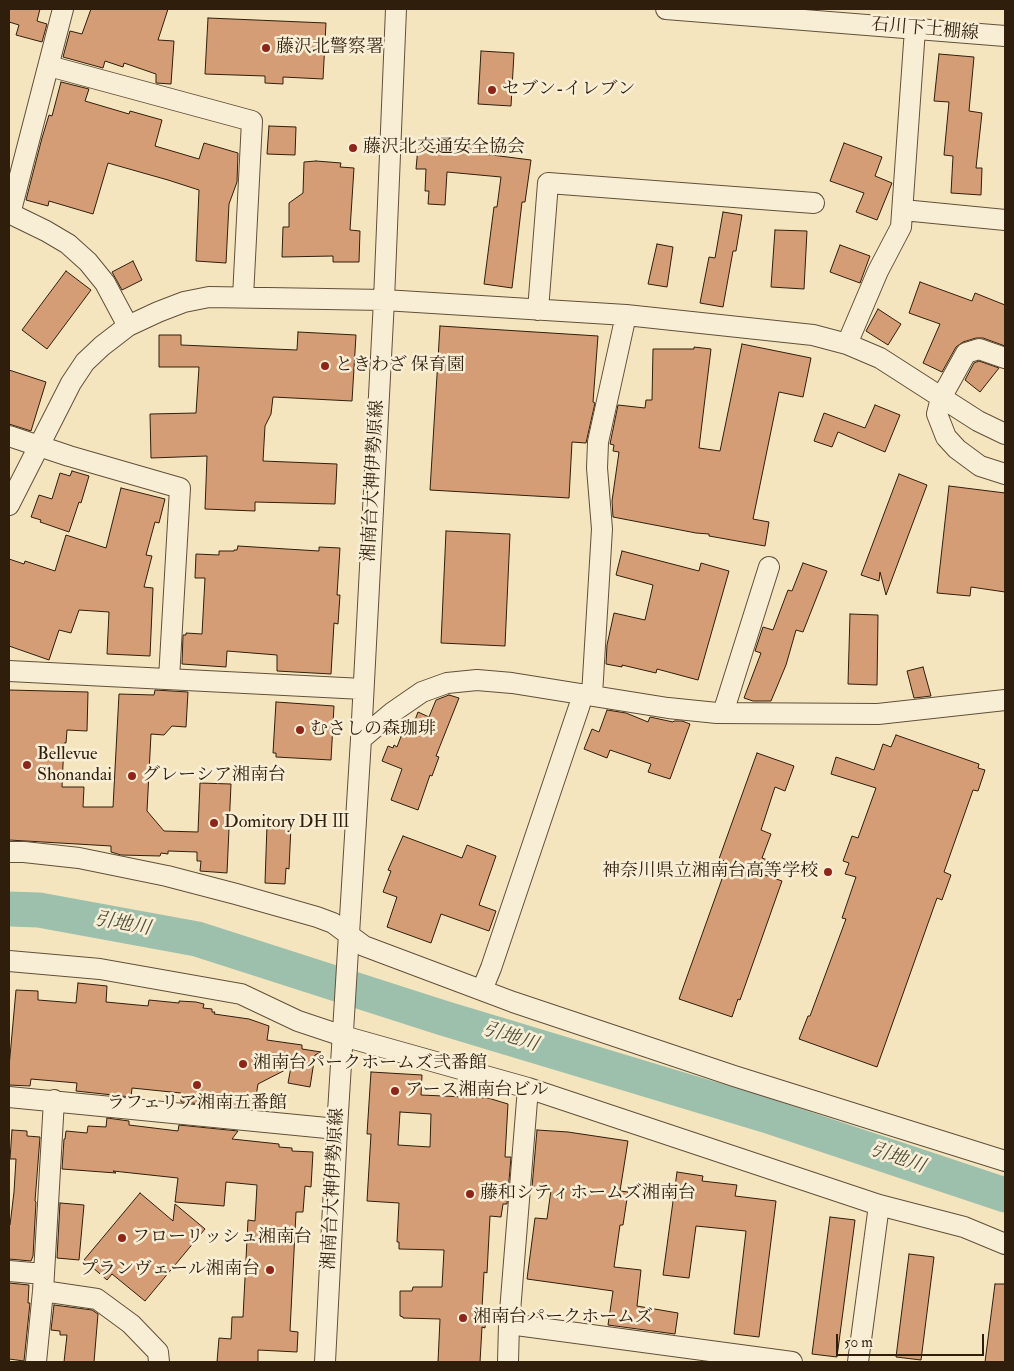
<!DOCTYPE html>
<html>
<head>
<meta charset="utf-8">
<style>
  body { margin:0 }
  #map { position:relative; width:1014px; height:1371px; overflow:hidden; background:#f5e5bf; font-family:"IM FELL Double Pica",serif }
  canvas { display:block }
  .frame { position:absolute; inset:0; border:10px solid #301e0c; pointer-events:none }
  .scale { position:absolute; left:836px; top:1334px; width:148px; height:22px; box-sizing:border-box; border:2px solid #301e0c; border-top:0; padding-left:6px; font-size:15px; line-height:18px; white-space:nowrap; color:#301e0c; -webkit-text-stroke:4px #f8eed5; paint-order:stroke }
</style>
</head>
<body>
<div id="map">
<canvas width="1014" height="1371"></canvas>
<div class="frame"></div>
<div class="scale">50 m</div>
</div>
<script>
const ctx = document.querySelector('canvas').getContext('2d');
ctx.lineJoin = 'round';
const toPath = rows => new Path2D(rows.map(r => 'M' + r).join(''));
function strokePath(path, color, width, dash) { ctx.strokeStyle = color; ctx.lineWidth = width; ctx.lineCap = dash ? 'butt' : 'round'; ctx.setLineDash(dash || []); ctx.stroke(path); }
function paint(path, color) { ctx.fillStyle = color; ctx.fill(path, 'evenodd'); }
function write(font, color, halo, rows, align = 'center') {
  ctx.font = font + ' "IM FELL Double Pica","Noto Serif JP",serif'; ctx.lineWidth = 5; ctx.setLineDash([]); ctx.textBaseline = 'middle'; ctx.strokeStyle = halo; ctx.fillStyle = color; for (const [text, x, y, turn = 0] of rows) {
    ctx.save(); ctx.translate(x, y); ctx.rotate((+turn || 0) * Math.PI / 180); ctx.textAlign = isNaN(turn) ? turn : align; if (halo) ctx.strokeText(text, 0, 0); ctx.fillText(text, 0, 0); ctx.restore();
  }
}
strokePath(toPath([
  [9,909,39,910,197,939,443,1018,765,1115,1005,1195]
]), '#9dc0ac', 35);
const building = toPath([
  [9,9,40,9,37,21,47,24,42,42,16,35,19,25,9,22,9,9],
  [91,9,168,9,158,40,174,41,171,84,156,83,156,74,124,63,123,67,105,61,103,68,63,57,70,31,82,34,91,9],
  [208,18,326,23,323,79,283,77,283,84,265,83,265,76,205,74,208,18],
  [481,51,514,53,511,106,478,104,481,51],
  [939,54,974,57,969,111,982,113,976,168,982,168,981,195,951,193,953,156,944,155,949,102,934,101,939,54],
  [61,82,89,89,85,101,129,114,130,111,162,120,155,146,199,159,204,143,238,153,237,182,229,204,226,263,196,261,199,190,168,180,108,163,93,214,49,201,48,206,26,200,42,138,49,115,52,116,61,82],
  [269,126,296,127,295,155,267,154,269,126],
  [459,139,486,142,484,154,531,160,525,202,522,202,512,288,484,284,494,207,497,207,501,177,447,172,445,205,428,204,429,191,425,191,426,169,416,169,418,147,458,150,459,139],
  [844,143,882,157,875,176,892,183,877,220,856,212,864,193,830,181,844,143],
  [316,161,341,163,340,167,354,168,350,230,360,231,359,262,333,262,333,256,282,257,283,227,289,227,289,203,303,193,304,162,316,161],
  [723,212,742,215,736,251,733,251,723,307,700,303,709,257,715,258,723,212],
  [775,230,807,231,804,289,771,287,775,230],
  [657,244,673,247,667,287,648,284,657,244],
  [840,245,870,256,860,283,830,272,840,245],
  [133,261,142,280,122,290,112,272,133,261],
  [66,271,91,290,47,349,22,330,66,271],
  [920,282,972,301,975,293,1005,305,1005,346,983,338,976,338,963,342,956,347,942,372,923,363,940,324,909,313,920,282],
  [878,309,901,324,888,345,866,331,878,309],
  [440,326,598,336,593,402,595,403,586,443,572,442,569,498,430,490,440,326],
  [298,332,356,335,352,401,273,397,271,414,265,426,263,461,337,464,335,504,255,502,255,511,205,509,207,456,151,458,150,414,196,413,199,367,159,367,159,335,181,335,181,345,297,350,298,332],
  [742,344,811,358,803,397,779,392,753,519,769,522,765,546,709,536,709,534,696,533,613,517,612,501,619,452,613,451,614,445,610,444,618,405,645,408,646,400,652,400,653,349,694,349,694,347,711,349,699,448,720,451,742,344],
  [979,361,999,368,980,392,965,380,974,363,979,361],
  [9,370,46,382,31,431,9,424,9,370],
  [875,405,900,415,885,452,838,432,832,447,814,441,824,413,865,428,875,405],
  [72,471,89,476,81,503,79,502,69,532,40,522,41,520,31,517,39,495,52,499,60,473,70,476,72,471],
  [899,474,927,485,886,595,880,572,879,581,861,575,899,474],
  [949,486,1005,493,1005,592,971,587,970,596,937,593,949,486],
  [121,488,165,499,159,523,155,522,146,555,152,556,144,587,153,588,150,656,107,654,109,612,79,610,71,633,59,630,49,660,9,646,9,559,24,564,25,561,55,571,66,535,106,548,121,488],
  [446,531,510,534,505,646,441,643,446,531],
  [238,546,319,551,319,547,340,548,337,595,340,595,338,624,334,623,331,674,277,671,277,655,227,651,226,667,182,664,183,635,186,635,186,633,202,634,205,578,195,578,196,554,219,555,219,551,234,551,234,550,237,550,238,546],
  [622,551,699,571,701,563,729,571,698,680,657,669,656,673,622,665,622,667,606,664,607,645,614,613,645,620,653,585,616,575,622,551],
  [803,563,827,571,803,632,796,630,786,665,771,701,753,701,744,698,761,653,755,651,763,627,773,630,788,590,792,591,803,563],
  [850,614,878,615,877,685,848,684,850,614],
  [923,667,931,696,914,698,907,671,923,667],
  [9,690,88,692,87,731,67,730,66,743,64,743,62,787,84,787,83,807,113,807,119,694,154,695,155,690,188,692,186,727,172,726,164,735,151,734,147,811,164,831,198,832,200,783,231,784,227,873,200,871,201,861,197,861,197,852,168,851,168,854,161,853,160,856,121,855,111,852,111,846,9,840,9,690],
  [449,695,459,698,436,756,439,757,432,776,430,775,418,810,391,800,402,769,382,761,388,746,393,748,394,745,397,747,405,726,412,728,418,712,429,717,436,700,449,695],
  [276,702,334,706,331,760,276,757,276,753,273,753,276,702],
  [607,710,626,713,648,722,650,717,673,722,674,721,682,721,690,724,670,779,648,772,651,764,610,750,607,758,584,749,592,729,599,732,607,710],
  [896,735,979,764,978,768,985,770,978,791,973,790,944,872,951,875,942,900,937,898,877,1067,799,1039,808,1016,810,1016,846,919,842,918,856,877,845,874,849,863,843,861,852,836,858,838,876,788,831,774,836,757,874,770,883,744,891,747,896,735],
  [757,753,794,766,785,791,775,787,761,830,771,834,762,858,770,861,765,875,782,881,740,1000,738,999,732,1017,679,999,728,862,719,859,757,753],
  [267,825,291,826,289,869,286,868,285,884,265,883,267,825],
  [403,836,462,858,467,845,496,856,479,905,496,911,489,931,441,914,431,943,387,927,397,897,383,892,391,871,388,870,403,836],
  [78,983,107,986,106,1002,148,1006,149,1000,179,1003,179,1001,196,1002,204,1004,203,1008,212,1009,212,1012,215,1012,214,1014,249,1019,269,1026,267,1040,302,1045,302,1049,321,1052,315,1055,310,1087,288,1083,291,1067,258,1084,254,1109,181,1102,181,1093,132,1088,131,1097,76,1091,77,1083,31,1079,30,1086,9,1085,9,1067,16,990,38,991,38,1000,76,1003,78,983],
  [371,1072,422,1075,421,1095,488,1098,508,1104,505,1157,511,1157,507,1204,503,1204,501,1217,490,1216,487,1273,484,1272,482,1308,486,1308,485,1328,482,1327,480,1362,438,1362,440,1319,403,1318,403,1317,400,1316,400,1291,412,1291,413,1287,442,1287,444,1250,399,1249,399,1242,397,1242,399,1203,367,1201,371,1134,367,1134,371,1072],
  [400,1112,431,1114,430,1147,398,1145,400,1112],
  [107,1118,129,1121,129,1125,178,1131,179,1125,238,1131,232,1139,279,1144,279,1147,292,1148,292,1151,313,1152,311,1187,305,1186,303,1212,296,1212,290,1331,298,1332,297,1352,258,1350,258,1362,217,1362,219,1338,231,1339,232,1317,243,1317,248,1220,255,1221,257,1185,226,1182,224,1206,175,1202,178,1178,113,1171,116,1173,62,1169,64,1139,65,1139,66,1131,87,1133,88,1126,106,1127,107,1118],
  [12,1130,27,1131,27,1136,40,1137,35,1201,36,1202,33,1256,31,1261,9,1259,9,1225,10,1225,14,1192,16,1159,10,1159,12,1130],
  [537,1130,568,1132,628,1141,620,1191,628,1192,623,1225,620,1225,614,1267,641,1270,637,1306,678,1313,675,1334,608,1325,613,1291,527,1279,535,1218,547,1219,551,1190,532,1187,537,1130],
  [677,1172,703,1176,702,1181,737,1185,735,1196,776,1201,759,1337,734,1334,746,1231,696,1226,689,1278,663,1275,677,1172],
  [140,1193,173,1221,175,1204,205,1229,145,1301,112,1274,107,1280,84,1260,140,1193],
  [60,1203,84,1205,79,1260,57,1258,60,1203],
  [830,1217,855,1220,837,1357,812,1354,830,1217],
  [909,1254,934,1257,921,1360,896,1357,909,1254],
  [9,1283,29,1285,28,1303,30,1303,24,1361,9,1359,9,1283],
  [995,1284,1005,1284,1005,1362,985,1362,995,1284],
  [54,1305,92,1310,98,1314,94,1362,64,1362,67,1335,60,1335,60,1331,51,1330,54,1305]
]);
paint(building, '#d59d76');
strokePath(building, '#301e0c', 1);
const minor = toPath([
  [666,9,1005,36],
  [49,66,252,121,243,297],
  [903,210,1005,220],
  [9,213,46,231,68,244,88,262,105,283,128,326],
  [10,214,63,9],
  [538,310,548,183,814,203],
  [847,344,878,271,901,227,915,29],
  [1005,358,979,349,966,353,941,398,937,414,946,437,957,449,980,466,1005,474],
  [9,436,69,456,180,488,169,679],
  [9,505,71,383,85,362,102,346,128,326,158,312,184,302,209,297,384,300,626,315,813,335,847,344,880,358,978,421,1005,434],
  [9,671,363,689],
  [592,695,602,529,597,468,598,442,626,315],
  [723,713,769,567],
  [361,739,393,712,422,692,447,683,477,680,512,683,668,708,717,713,878,714,1005,700],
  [9,852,24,852,79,858,167,876,236,894,317,917,333,923,364,946,513,1002,734,1076,1005,1161],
  [9,961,100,969,241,994,298,1021,343,1036,528,1088,879,1205,964,1227,1005,1244],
  [482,990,491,968,580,704,581,694],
  [9,1097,337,1129],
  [9,1271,44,1274],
  [43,1291,97,1299,131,1324,158,1352,159,1362],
  [509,1324,792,1362],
  [36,1362,43,1291,54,1100],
  [325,1362,337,1129,361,739,384,300,396,9],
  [508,1362,509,1324,528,1088],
  [858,1362,879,1205]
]);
strokePath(minor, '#615039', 22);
strokePath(minor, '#f8eed5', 20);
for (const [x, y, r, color] of [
  [266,48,5,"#8f2418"],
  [492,90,5,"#8f2418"],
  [353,148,5,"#8f2418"],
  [325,366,5,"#8f2418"],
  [300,730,5,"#8f2418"],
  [27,765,5,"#8f2418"],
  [132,776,5,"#8f2418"],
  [214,823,5,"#8f2418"],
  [828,872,5,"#8f2418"],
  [243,1064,5,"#8f2418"],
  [197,1085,5,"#8f2418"],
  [395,1091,5,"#8f2418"],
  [470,1194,5,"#8f2418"],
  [122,1238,5,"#8f2418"],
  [270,1270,5,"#8f2418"],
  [463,1318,5,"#8f2418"]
]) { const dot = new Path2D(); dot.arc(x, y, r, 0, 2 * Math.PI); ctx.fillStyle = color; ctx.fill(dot); strokePath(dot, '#f8eed5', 2); }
write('18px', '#301e0c', '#f8eed5', [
  ["石川下土棚線",925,30,5],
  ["湘南台大神伊勢原線",374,481,-87],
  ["湘南台大神伊勢原線",334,1189,-87]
]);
write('18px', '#301e0c', '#f8eed5', [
  ["藤沢北警察署",276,48],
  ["セブン-イレブン",502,90],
  ["藤沢北交通安全協会",363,148],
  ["ときわざ 保育園",335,366],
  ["むさしの森珈琲",310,730],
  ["Bellevue",37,755],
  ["Shonandai",37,776],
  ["グレーシア湘南台",142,776],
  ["Domitory DH Ⅲ",224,823],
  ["神奈川県立湘南台高等学校",818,872,"right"],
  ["湘南台パークホームズ弐番館",253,1064],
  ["アース湘南台ビル",405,1091],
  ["ラフェリア湘南五番館",197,1104,"center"],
  ["藤和シティホームズ湘南台",480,1194],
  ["フローリッシュ湘南台",132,1238],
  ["プランヴェール湘南台",260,1270,"right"],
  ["湘南台パークホームズ",473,1318]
], 'left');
write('italic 19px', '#514f3c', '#f8eed5', [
  ["引地川",122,925,10],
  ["引地川",510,1038,17],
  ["引地川",897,1159,19]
]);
</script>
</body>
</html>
